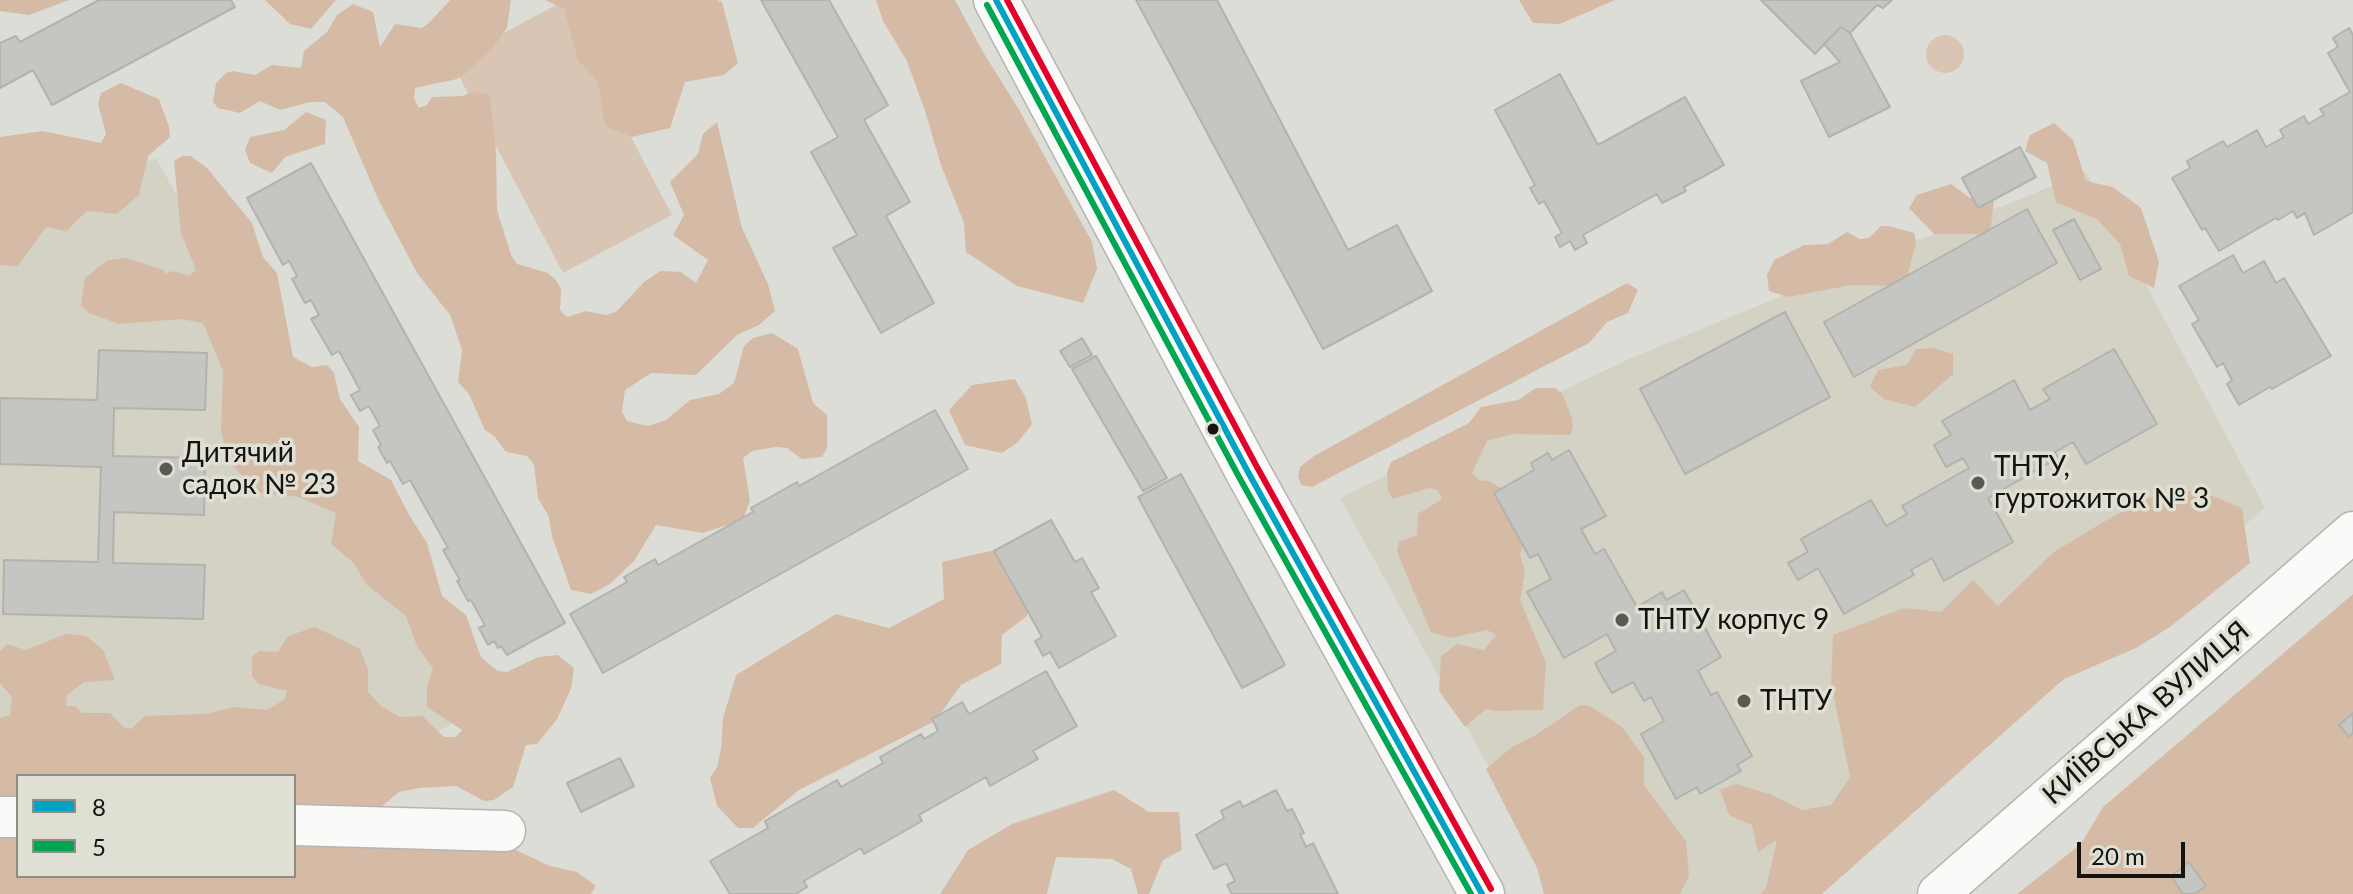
<!DOCTYPE html>
<html>
<head>
<meta charset="utf-8">
<style>
  body { margin:0 }
  #map { position:relative; width:2353px; height:894px; overflow:hidden; background:#ddddd7; font-family:Lato,sans-serif }
  canvas { display:block }
  .legend { position:absolute; left:16px; top:774px; width:280px; height:104px; box-sizing:border-box; background:#e0dfd4; border:2px solid #8e8d85; margin:0; padding:10px 14px; list-style:none; font-size:24px; color:#14130f }
  .legend li { display:flex; align-items:center; gap:16px; height:40px }
  .legend b { width:40px; border:2px solid #8e8d85 }
  .scale { position:absolute; left:2077px; top:842px; width:108px; height:36px; box-sizing:border-box; border:4px solid #14130f; border-top:0; padding-left:10px; font-size:24px; line-height:28px; white-space:nowrap; color:#14130f; -webkit-text-stroke:6px #e0dfd4; paint-order:stroke }
</style>
</head>
<body>
<div id="map">
<canvas width="2353" height="894"></canvas>
<ul class="legend">
<li><b style="height:10px;background:#01a2c4"></b>8</li>
<li><b style="height:10px;background:#00a651"></b>5</li>
</ul>
<div class="scale">20 m</div>
</div>
<script>
const ctx = document.querySelector('canvas').getContext('2d');
ctx.lineJoin = 'round';
function paint(path, color) { ctx.fillStyle = color; ctx.fill(path, 'evenodd'); }
const toPath = rows => new Path2D(rows.map(r => 'M' + r).join(''));
function strokePath(path, color, width, dash) { ctx.strokeStyle = color; ctx.lineWidth = width; ctx.lineCap = dash ? 'butt' : 'round'; ctx.setLineDash(dash || []); ctx.stroke(path); }
function write(font, color, halo, rows, align = 'center') {
  ctx.font = font + ' Lato,sans-serif'; ctx.lineWidth = 7; ctx.setLineDash([]); ctx.textBaseline = 'middle'; ctx.strokeStyle = halo; ctx.fillStyle = color; for (const [text, x, y, turn = 0] of rows) {
    ctx.save(); ctx.translate(x, y); ctx.rotate((+turn || 0) * Math.PI / 180); ctx.textAlign = isNaN(turn) ? turn : align; if (halo) ctx.strokeText(text, 0, 0); ctx.fillText(text, 0, 0); ctx.restore();
  }
}
paint(toPath([
  [156,158,469,714,396,756,0,743,0,224],
  [2086,172,2265,508,1807,894,1559,894,1340,498,1633,357]
]), '#d3d2c5');
paint(toPath([
  [560,3,672,215,563,273,451,61],
  '1926 54a19 19 0 1 1 38 0a19 19 0 1 1-38 0Z'
]), '#d8c5b4');
paint(toPath([
  [0,0,69,0,29,15,0,11],
  [265,0,336,0,311,29,290,24],
  [450,0,511,0,507,28,492,49,466,73,457,79,415,88,414,98,419,108,427,105,432,97,463,96,472,92,490,95,496,152,497,210,511,255,517,264,548,273,556,280,561,289,560,310,567,317,586,311,606,315,616,312,644,282,660,271,681,272,696,283,708,260,673,235,684,215,670,182,698,154,703,134,717,122,742,228,768,284,775,311,759,325,737,335,696,375,651,373,625,390,622,412,627,421,648,426,666,420,690,400,719,394,734,383,744,346,753,338,772,333,798,349,813,403,827,415,827,448,822,457,802,459,787,448,776,447,752,451,743,458,750,500,743,520,702,533,656,525,634,561,610,584,591,594,571,590,552,536,549,517,538,498,534,465,527,456,506,452,494,436,485,430,469,394,458,382,462,350,450,315,417,273,378,199,343,117,325,102,310,102,280,110,260,101,240,113,218,108,213,102,216,83,226,73,233,71,255,75,272,65,301,68,304,51,327,32,337,15,353,4,373,12,380,47,395,24,422,28,430,22],
  [545,0,717,0,722,2,738,63,724,75,685,82,670,128,632,137,605,126,598,82,578,60,564,9],
  [876,0,955,0,983,52,1018,108,1092,242,1097,269,1083,303,1017,286,966,252,964,223,941,165,925,111,907,61,883,21],
  [1519,0,1615,0,1560,24,1533,23],
  [121,83,159,99,169,127,170,137,148,156,139,195,117,214,87,211,66,231,46,227,18,266,0,265,0,137,43,131,101,143,106,134,98,104,101,93],
  [306,112,326,120,325,144,285,157,272,173,250,163,245,150,250,137,284,130],
  [2054,123,2073,140,2086,181,2113,187,2141,208,2159,262,2154,288,2129,276,2120,244,2098,220,2056,202,2047,163,2025,151,2030,135],
  [182,156,191,156,207,168,252,223,263,257,277,273,293,357,312,367,327,365,334,373,340,399,359,427,358,461,391,480,409,515,427,543,442,596,466,615,481,657,498,671,507,672,538,657,558,655,574,668,571,689,557,719,537,744,526,745,513,787,494,800,484,801,456,786,419,788,399,792,381,807,352,819,294,825,294,776,18,776,18,815,0,801,0,718,10,715,12,697,0,683,0,651,7,644,26,650,66,634,86,636,103,650,115,680,84,682,67,695,66,706,75,706,82,713,110,713,123,727,131,729,145,716,205,714,235,707,267,710,284,700,287,691,259,684,252,677,252,657,259,651,278,652,288,636,315,627,360,649,368,669,368,692,382,707,400,717,422,716,444,737,456,737,462,730,427,707,427,688,433,668,417,646,406,616,366,584,354,563,331,544,336,513,299,497,259,493,231,464,221,432,223,371,203,323,181,319,119,324,89,313,81,306,85,278,108,260,126,258,164,270,165,274,172,271,189,276,196,270,181,233,174,161],
  [1951,184,1970,198,1994,199,1990,234,1934,234,1909,208,1917,195],
  [1881,226,1889,226,1914,233,1916,242,1905,286,1851,285,1788,297,1769,291,1767,275,1774,260,1804,245,1828,244,1847,232,1860,239,1869,238],
  [1627,283,1638,290,1628,313,1607,322,1589,343,1312,487,1301,485,1298,476,1300,467,1314,456],
  [1934,348,1953,354,1953,374,1915,407,1884,399,1870,387,1878,370,1907,365,1916,349],
  [1015,379,1026,398,1032,424,1018,442,1002,453,965,445,949,410,972,385],
  [1536,388,1555,388,1562,393,1572,418,1573,428,1570,435,1513,434,1487,441,1472,473,1479,480,1488,481,1514,495,1529,529,1520,554,1525,572,1520,600,1546,663,1543,710,1495,711,1486,709,1465,727,1439,691,1441,656,1457,644,1484,650,1496,635,1487,630,1450,638,1431,632,1397,552,1399,542,1417,535,1418,514,1442,499,1438,490,1429,488,1393,499,1388,490,1387,472,1391,462,1469,423,1481,407,1518,400],
  [2197,490,2242,508,2250,563,2170,627,2136,648,2064,679,1822,894,1760,894,1766,888,1777,840,1758,852,1752,825,1729,815,1720,790,1736,784,1770,794,1802,810,1831,805,1850,777,1831,682,1833,635,1904,608,1941,612,1973,580,1998,606,2054,552,2100,524,2145,499],
  [995,550,1030,602,1027,616,1002,635,1001,664,961,685,935,721,799,790,753,828,738,828,717,806,710,778,717,767,721,749,723,718,736,675,836,614,889,628,944,599,942,562],
  [2353,594,2353,894,2017,894,2081,844,2103,807],
  [1580,705,1589,706,1621,726,1644,757,1644,785,1686,841,1689,876,1680,894,1544,894,1537,868,1486,769,1512,747,1536,735],
  [1114,790,1149,812,1179,812,1182,850,1163,860,1149,894,1138,894,1131,869,1112,859,1056,857,1047,894,940,894,968,850,1012,824],
  [0,834,18,838,18,876,294,876,294,835,501,843,550,866,577,872,596,886,591,894,0,894]
]), '#d5bba6');
const building = toPath([
  [99,0,231,0,235,7,52,105,33,70,0,88,0,43,16,36,20,42,99,0],
  [761,0,829,0,888,105,864,120,910,202,886,216,934,303,881,333,833,248,857,235,811,152,838,137,761,0],
  [1136,0,1217,0,1348,250,1397,225,1432,291,1323,349,1136,0],
  [1761,0,1892,0,1883,8,1877,5,1850,33,1841,27,1815,54,1761,0],
  [1841,27,1850,33,1890,107,1829,137,1801,81,1840,62,1824,44,1841,27],
  [2349,28,2353,35,2353,212,2314,235,2305,213,2297,218,2293,211,2278,220,2276,218,2219,251,2205,228,2202,230,2172,178,2190,168,2187,161,2223,141,2227,147,2257,130,2266,147,2284,137,2280,130,2304,116,2308,124,2324,115,2320,109,2350,92,2328,53,2338,47,2333,38,2349,28],
  [1560,74,1598,145,1685,97,1724,165,1684,187,1686,191,1662,203,1657,194,1583,235,1587,243,1575,250,1570,241,1560,247,1555,237,1562,233,1544,201,1539,204,1530,188,1535,185,1495,110,1560,74],
  [2020,147,2036,177,1978,208,1962,178,2020,147],
  [311,163,565,623,507,655,501,646,498,648,494,641,488,645,479,628,485,625,471,600,468,601,457,581,460,580,443,550,448,548,410,480,403,484,390,461,387,463,378,447,381,445,373,430,380,426,369,406,360,411,351,395,360,390,339,351,332,355,311,319,319,315,311,300,305,303,292,279,297,276,289,261,283,265,247,198,311,163],
  [2027,209,2057,263,1854,377,1824,322,2027,209],
  [2074,219,2101,269,2080,280,2053,230,2074,219],
  [2233,255,2243,273,2264,261,2276,283,2284,278,2331,356,2272,389,2270,387,2239,405,2227,384,2232,380,2223,363,2217,367,2192,324,2199,320,2179,286,2233,255],
  [1785,312,1830,397,1685,474,1640,389,1785,312],
  [1082,338,1092,355,1070,367,1060,351,1082,338],
  [2114,349,2157,424,2086,464,2073,442,2055,452,2058,458,1988,498,2013,542,1944,581,1932,558,1911,570,1914,575,1844,614,1818,568,1798,580,1788,563,1808,552,1801,539,1871,500,1886,526,1907,514,1902,506,1969,468,1963,458,1946,467,1934,445,1951,435,1942,421,2014,380,2030,410,2050,399,2043,389,2114,349],
  [99,350,207,353,205,410,114,408,113,456,205,458,204,515,114,512,113,563,205,565,203,619,3,614,4,560,98,562,101,467,0,464,0,398,97,400,99,350],
  [1096,356,1167,478,1143,491,1072,369,1096,356],
  [935,410,968,469,603,673,570,614,627,582,624,577,655,559,658,565,753,512,751,508,797,482,799,486,935,410],
  [1569,450,1606,516,1581,529,1595,554,1604,549,1637,607,1662,592,1666,600,1684,590,1721,657,1698,671,1711,695,1717,692,1752,756,1737,765,1741,771,1700,794,1697,787,1676,799,1641,734,1664,721,1651,697,1644,701,1633,682,1612,693,1603,678,1595,663,1616,651,1607,634,1564,658,1527,592,1551,579,1538,554,1530,558,1494,493,1534,470,1531,463,1548,453,1552,460,1569,450],
  [1181,474,1285,665,1242,688,1138,497,1181,474],
  [1051,520,1075,562,1082,558,1099,588,1091,592,1116,636,1059,668,1050,652,1043,656,1035,641,1042,637,994,551,1051,520],
  [1046,671,1077,726,1033,751,1038,759,990,786,986,777,919,815,922,821,864,854,861,848,804,881,807,887,796,894,730,894,710,861,768,828,765,821,837,780,841,787,883,763,880,757,921,734,924,739,938,731,932,719,962,702,969,714,1046,671],
  [2353,713,2353,733,2349,737,2339,725,2353,713],
  [620,758,634,786,581,812,567,783,620,758],
  [1276,790,1287,811,1292,809,1304,833,1300,834,1306,847,1313,843,1338,894,1232,894,1227,885,1235,881,1226,863,1214,869,1196,835,1224,818,1221,811,1240,801,1243,807,1276,790],
  [2189,862,2206,886,2194,894,2183,894,2171,876,2189,862]
]);
paint(building, '#c5c5c1');
strokePath(building, '#b2b3ae', 2);
const street = toPath([
  [0,817,18,817],
  [294,825,505,831],
  [1938,894,2353,532]
]);
const secondary = toPath([
  [996,0,1248,472,1482,894]
]);
strokePath(street, '#b6b5b1', 43);
strokePath(secondary, '#b6b5b1', 47);
strokePath(street, '#fafaf9', 40);
strokePath(secondary, '#fafaf9', 44);
strokePath(toPath([
  [996,0,1248,472,1482,894]
]), '#01a2c4', 6);
strokePath(toPath([
  [987,5,1239,477,1471,894]
]), '#00a651', 6);
strokePath(toPath([
  [1007,0,1257,467,1491,889]
]), '#e4002b', 6);
for (const [x, y, r, color] of [
  [1213,429,7,"#14130f"],
  [166,469,8,"#5a5a55"],
  [1978,483,8,"#5a5a55"],
  [1622,620,8,"#5a5a55"],
  [1744,701,8,"#5a5a55"]
]) { const dot = new Path2D(); dot.arc(x, y, r, 0, 2 * Math.PI); ctx.fillStyle = color; ctx.fill(dot); strokePath(dot, '#e0dfd4', 3); }
write('28px', '#14130f', '#e0dfd4', [
  ["Дитячий",182,453],
  ["садок № 23",182,485],
  ["ТНТУ,",1994,467],
  ["гуртожиток № 3",1994,499],
  ["ТНТУ корпус 9",1638,620],
  ["ТНТУ",1760,701]
], 'left');
write('28px', '#14130f', '#e0dfd4', [
  ["КИЇВСЬКА ВУЛИЦЯ",2146,713,-41]
]);
</script>
</body>
</html>
